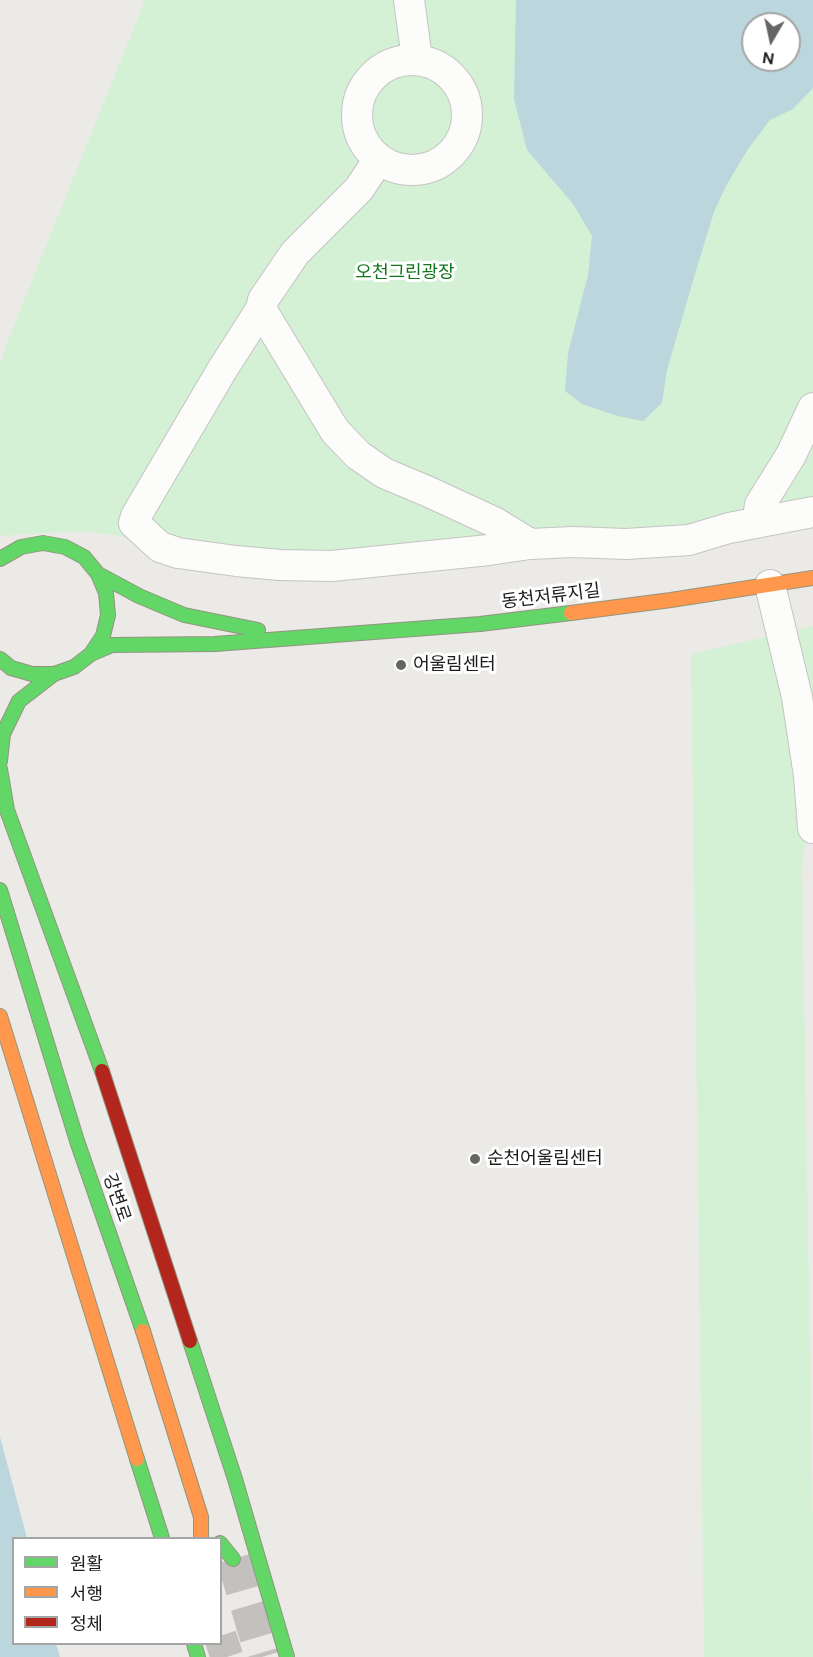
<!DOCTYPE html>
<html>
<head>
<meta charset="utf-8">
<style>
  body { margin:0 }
  #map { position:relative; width:813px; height:1657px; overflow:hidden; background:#eceae6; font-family:"DM Sans","Noto Sans KR",sans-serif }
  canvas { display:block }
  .legend { position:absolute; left:12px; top:1537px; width:210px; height:108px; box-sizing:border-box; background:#fff; border:2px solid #a5a5a5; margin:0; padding:8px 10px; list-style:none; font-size:18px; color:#1d1d1d }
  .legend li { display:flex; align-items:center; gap:12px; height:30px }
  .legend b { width:30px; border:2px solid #a5a5a5 }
  .north { position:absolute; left:741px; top:12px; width:60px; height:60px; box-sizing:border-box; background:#fff; border:2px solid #a5a5a5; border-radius:50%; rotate:189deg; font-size:16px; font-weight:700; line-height:24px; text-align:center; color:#1d1d1d }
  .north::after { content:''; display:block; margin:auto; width:21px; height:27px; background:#656563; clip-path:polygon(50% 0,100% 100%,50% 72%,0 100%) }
</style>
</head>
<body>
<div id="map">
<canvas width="813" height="1657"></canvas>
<ul class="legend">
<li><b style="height:8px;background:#63d668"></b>원활</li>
<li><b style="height:8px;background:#ff974d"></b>서행</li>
<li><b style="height:8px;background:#b3261e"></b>정체</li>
</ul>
<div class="north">N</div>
</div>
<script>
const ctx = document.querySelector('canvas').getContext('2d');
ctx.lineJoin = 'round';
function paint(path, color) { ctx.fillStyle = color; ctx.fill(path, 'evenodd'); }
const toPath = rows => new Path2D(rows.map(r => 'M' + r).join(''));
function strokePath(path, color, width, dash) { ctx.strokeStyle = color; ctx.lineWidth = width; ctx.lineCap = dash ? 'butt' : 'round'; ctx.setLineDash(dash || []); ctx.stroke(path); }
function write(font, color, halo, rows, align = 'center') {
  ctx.font = font + ' "DM Sans","Noto Sans KR",sans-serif'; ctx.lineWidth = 6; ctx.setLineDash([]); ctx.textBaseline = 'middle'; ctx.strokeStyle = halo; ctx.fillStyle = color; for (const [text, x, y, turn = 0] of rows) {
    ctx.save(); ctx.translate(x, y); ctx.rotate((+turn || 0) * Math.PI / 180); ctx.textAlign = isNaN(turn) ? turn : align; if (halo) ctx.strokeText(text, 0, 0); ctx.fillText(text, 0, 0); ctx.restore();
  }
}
paint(toPath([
  [145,0,813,0,813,501,655,530,336,556,192,545,81,531,0,536,0,363,12,330],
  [753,24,789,24,789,60,753,60],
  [813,626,813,797,807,826,802,869,813,1521,813,1657,704,1657,691,654]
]), '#d5f1d5');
paint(toPath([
  [516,0,813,0,813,88,793,109,770,120,748,149,726,186,714,212,695,274,667,370,662,403,643,421,617,416,582,404,565,391,568,353,588,275,592,236,573,204,527,150,514,99],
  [753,24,789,24,789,60,753,60],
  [0,1437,27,1538,14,1538,14,1644,56,1644,60,1657,0,1657]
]), '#bbd6dd');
strokePath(toPath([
  [233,1559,262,1657],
  [220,1636,227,1657]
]), '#c3c1be', 33, [33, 16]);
const street = toPath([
  [409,0,417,59],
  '357 115a55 55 0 1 1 110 0a55 55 0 1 1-110 0Z',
  [379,159,359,189,295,253,263,300,261,309,222,370,136,516,134,523,160,547,178,553,236,561,280,565,332,566,489,550,530,544,573,542,626,544,689,540,729,528,813,512],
  [261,309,335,431,358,455,384,473,429,492,494,522,530,544],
  [757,523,760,505,791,455,813,408],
  [770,585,797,697,809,776,813,828]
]);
const fast = toPath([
  [0,559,21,547,43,543,65,547,84,557,98,574,106,593,108,615,103,636,91,654],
  [98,574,139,596,184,615,258,630],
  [0,659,11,668,32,674,54,674,74,667,91,654,112,645,215,644,480,624,571,613],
  [0,761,3,734,19,701,54,674],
  [0,769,7,810,102,1071],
  [0,890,77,1141,143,1331],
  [190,1341,235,1479,287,1657],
  [137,1459,162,1538],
  [220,1543,233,1559],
  [194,1644,198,1657]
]);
const slow = toPath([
  [571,613,671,600,813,578],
  [0,1016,137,1459],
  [143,1331,201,1517,201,1538]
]);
const jam = toPath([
  [102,1071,190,1341]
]);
strokePath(street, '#c4c4c2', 32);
strokePath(fast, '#93947f', 16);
strokePath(slow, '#93947f', 16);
strokePath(jam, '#93947f', 16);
strokePath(street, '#fcfcfb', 30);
strokePath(fast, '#63d668', 14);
strokePath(slow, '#ff974d', 14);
strokePath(jam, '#b3261e', 14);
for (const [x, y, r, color] of [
  [401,665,6,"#656563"],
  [475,1159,6,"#656563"]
]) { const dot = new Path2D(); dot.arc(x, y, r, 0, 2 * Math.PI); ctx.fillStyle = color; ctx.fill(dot); strokePath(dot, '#fff', 2); }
write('18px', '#11761a', '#fff', [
  ["오천그린광장",405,273]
]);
write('18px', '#1d1d1d', '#fff', [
  ["동천저류지길",551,597,-7],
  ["강변로",116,1198,71]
]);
write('18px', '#1d1d1d', '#fff', [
  ["어울림센터",413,665],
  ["순천어울림센터",487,1159]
], 'left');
</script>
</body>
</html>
